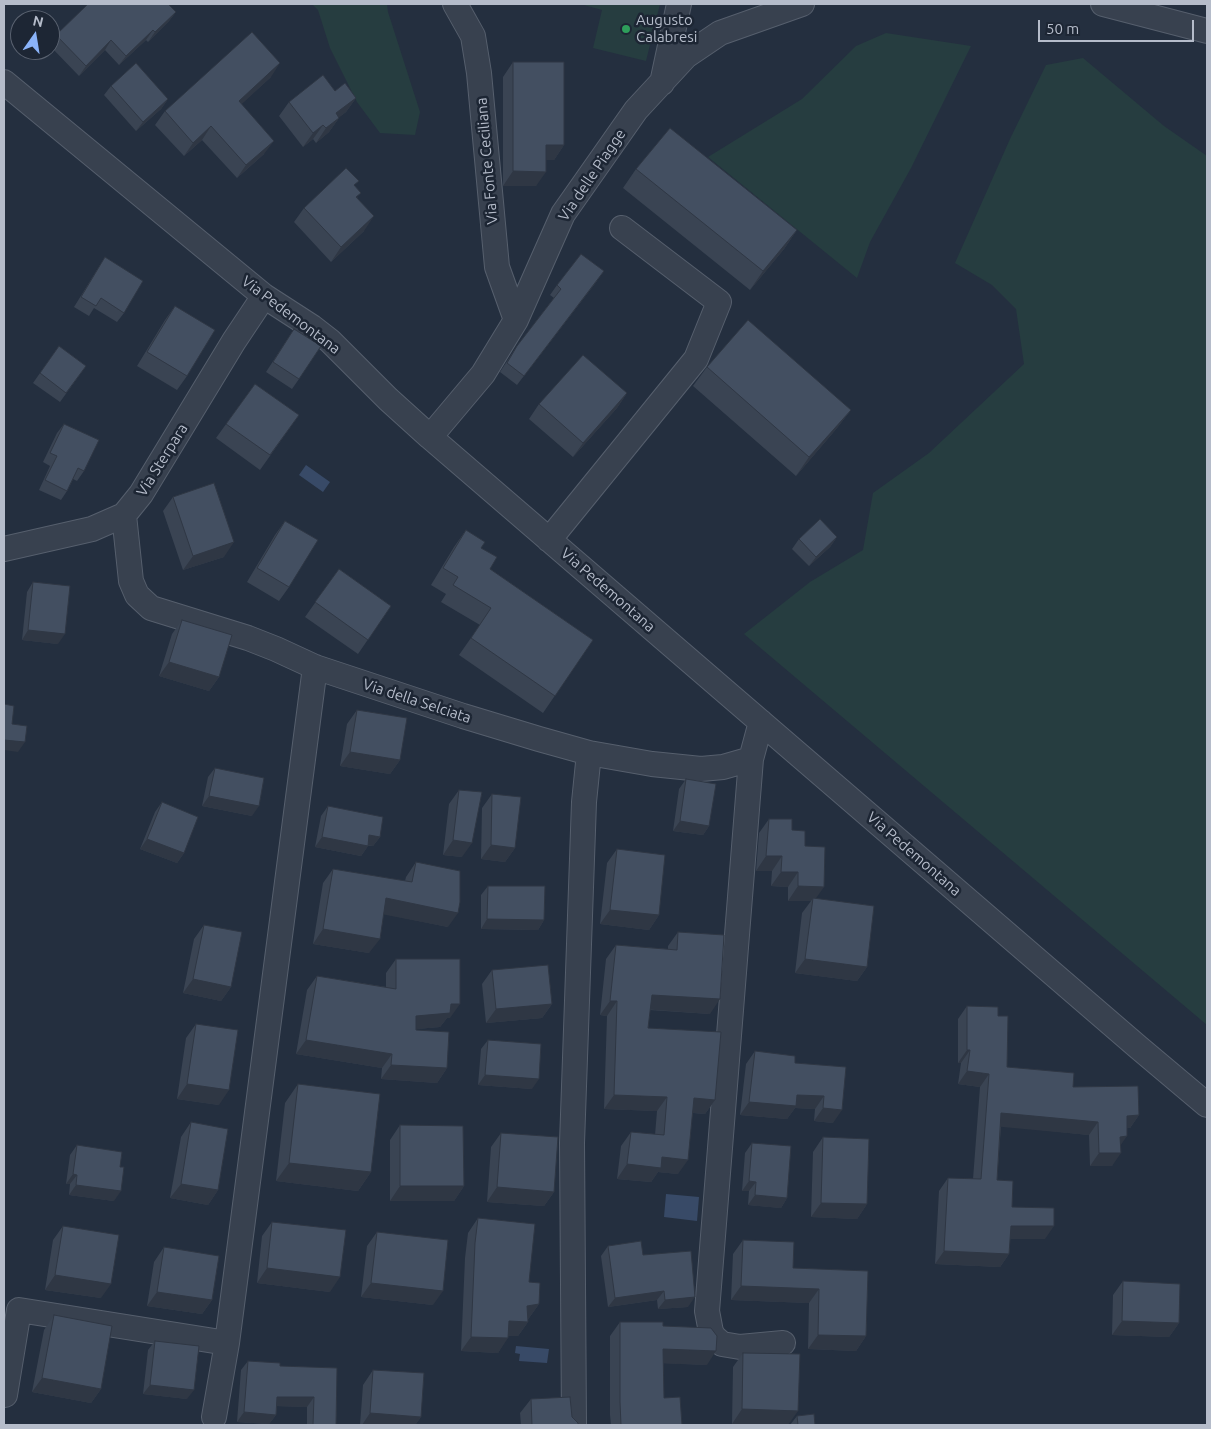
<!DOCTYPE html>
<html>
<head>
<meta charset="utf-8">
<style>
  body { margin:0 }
  #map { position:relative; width:1211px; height:1429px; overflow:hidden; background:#242f3f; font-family:Ubuntu,sans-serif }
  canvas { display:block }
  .frame { position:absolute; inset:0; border:5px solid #b5bcca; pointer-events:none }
  .north { position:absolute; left:10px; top:10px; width:50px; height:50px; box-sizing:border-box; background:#1d2634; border:1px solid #5a6270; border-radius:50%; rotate:13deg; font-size:14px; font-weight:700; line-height:20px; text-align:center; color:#b5bcca }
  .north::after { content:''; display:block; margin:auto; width:18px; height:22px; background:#8ab3f9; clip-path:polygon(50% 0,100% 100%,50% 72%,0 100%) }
  .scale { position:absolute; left:1038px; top:20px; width:156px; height:22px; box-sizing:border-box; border:2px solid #b5bcca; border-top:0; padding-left:6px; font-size:15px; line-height:18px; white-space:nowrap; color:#b5bcca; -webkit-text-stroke:4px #1d2634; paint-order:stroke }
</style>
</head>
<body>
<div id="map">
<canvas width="1211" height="1429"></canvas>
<div class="frame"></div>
<div class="north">N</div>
<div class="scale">50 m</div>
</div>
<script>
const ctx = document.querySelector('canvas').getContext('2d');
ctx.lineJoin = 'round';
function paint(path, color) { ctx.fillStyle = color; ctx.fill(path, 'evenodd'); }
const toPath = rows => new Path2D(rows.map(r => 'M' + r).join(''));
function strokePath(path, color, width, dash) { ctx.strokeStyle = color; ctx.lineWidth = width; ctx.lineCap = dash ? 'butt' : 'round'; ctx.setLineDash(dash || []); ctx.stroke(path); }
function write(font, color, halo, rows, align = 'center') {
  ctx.font = font + ' Ubuntu,sans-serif'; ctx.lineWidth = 5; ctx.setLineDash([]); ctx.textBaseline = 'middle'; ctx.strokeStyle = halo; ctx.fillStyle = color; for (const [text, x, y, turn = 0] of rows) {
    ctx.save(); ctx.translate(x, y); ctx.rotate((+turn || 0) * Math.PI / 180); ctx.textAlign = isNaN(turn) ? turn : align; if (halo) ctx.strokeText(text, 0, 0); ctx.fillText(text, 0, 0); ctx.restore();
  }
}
paint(toPath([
  [312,4,387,4,388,12,420,112,415,135,380,133,357,102,330,48,318,10],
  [585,4,660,4,646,61,593,48,602,10,584,5],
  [886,33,971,46,911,168,870,242,857,278,708,157,802,99,856,46],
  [1083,58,1164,126,1207,156,1207,1025,744,634,810,582,863,550,873,493,929,453,1024,364,1016,309,992,285,955,263,1010,139,1046,65]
]), '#263d40');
paint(toPath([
  [306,465,330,482,323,492,299,475],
  [666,1194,699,1197,697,1221,664,1217],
  [516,1346,549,1349,547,1363,519,1361,520,1354,515,1353]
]), '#384a67');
const minor = toPath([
  [455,4,473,36,479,73,497,267,516,320],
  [1103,4,1207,31],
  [4,82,264,296,312,327,330,341,388,399,430,437,1138,1047,1207,1105],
  [662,83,679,4],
  [430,437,483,374,516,320,563,214,636,110,686,56,720,33,802,4],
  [124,515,131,581,137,595,151,608,248,638,276,649,315,667,463,716,539,739,589,753,652,764,701,769,723,767,751,759,761,722],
  [549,540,696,359,719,302,622,228],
  [4,549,92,529,124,515,141,494,234,341,264,296],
  [751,759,707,1311,711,1332,714,1337,722,1344,740,1347,783,1343],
  [5,1395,19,1310,227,1343],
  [214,1417,227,1343,315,667],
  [574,1425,572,1143,584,802,589,753]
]);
strokePath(minor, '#565f6d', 26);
strokePath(minor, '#38414f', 24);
paint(toPath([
  [176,12,169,21,148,42,146,40,119,65,105,50,79,76,50,46,50,43,56,35],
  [513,62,564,145,554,160,546,160,536,186,503,186,503,77],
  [271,77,241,104,264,154,237,178,202,140,184,156,155,125,165,111],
  [111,86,168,99,161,109,136,131,104,95],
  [335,91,356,98,346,112,339,117,339,118,329,132,316,143,313,139,303,147,279,116,289,102],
  [636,169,797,230,784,249,750,290,623,188],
  [355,186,364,231,331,262,294,222,304,208],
  [105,257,124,313,117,322,94,308,89,316,74,307],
  [597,281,517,385,500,372,517,346,554,298,550,295,557,285],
  [175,306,187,376,177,390,137,366,165,320],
  [294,329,299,379,292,389,266,372],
  [59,346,86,366,60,402,33,383],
  [707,367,851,410,837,428,796,476,693,386],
  [255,384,299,415,260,470,216,438],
  [627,393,617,408,573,457,529,419,539,404],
  [64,424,84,471,77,481,73,479,67,491,61,500,39,490,50,466,43,462,57,433],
  [173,497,224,557,183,570,163,511],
  [285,521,289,587,279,601,247,582,275,535],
  [466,530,481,548,490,569,593,640,543,713,459,655,480,625,441,602,446,594,431,585,454,547],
  [837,537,830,547,809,566,792,549,799,539],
  [339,569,391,606,358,654,305,617],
  [33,582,58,644,22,640,27,592],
  [182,620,219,677,209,691,159,676,172,634],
  [357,710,400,760,390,774,340,766,347,724],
  [215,768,252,816,202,806,208,777],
  [686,779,709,826,703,835,673,831,679,789],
  [459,790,462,857,443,855,449,804],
  [492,794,515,848,505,862,481,859,482,808],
  [162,802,184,853,177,863,140,849,155,812],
  [328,806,380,837,373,846,368,846,361,856,315,847,321,816],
  [769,819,792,830,805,846,815,899,867,967,857,981,795,973,802,913,811,901,788,901,788,887,771,886,772,871,756,871,759,833],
  [617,849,659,915,649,930,600,924,607,863],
  [416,862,448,927,384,914,369,953,313,944,323,883,333,869,405,881,406,877],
  [488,886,544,920,538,930,481,929,481,895],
  [204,925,231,987,221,1001,183,993,194,939],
  [678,932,710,1014,650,1010,648,1028,715,1100,705,1114,693,1113,678,1174,658,1172,651,1182,617,1179,621,1146,631,1132,655,1135,657,1111,604,1109,607,1016,600,1015,606,959,616,945,668,949,668,946],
  [396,959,450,1018,447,1018,440,1027,416,1029,447,1068,437,1083,381,1079,382,1068,296,1054,307,990,317,976,386,987,386,973],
  [492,970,552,1004,542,1018,486,1023,482,984],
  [967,1006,998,1016,1007,1067,1073,1087,1139,1115,1130,1128,1127,1128,1112,1166,1090,1166,1089,1135,1001,1126,997,1180,1012,1207,1045,1239,1010,1239,1009,1254,1000,1267,935,1264,939,1191,948,1178,973,1179,980,1087,958,1084,961,1063,958,1063,958,1019],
  [196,1024,219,1105,177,1099,186,1038],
  [488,1040,532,1089,478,1085,481,1049],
  [755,1051,795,1063,846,1067,833,1123,814,1121,815,1109,795,1108,787,1119,740,1115,746,1064],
  [298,1084,371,1172,358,1191,276,1181,285,1103],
  [191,1122,218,1190,208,1205,170,1198,181,1137],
  [400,1125,464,1186,454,1201,390,1201,390,1140],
  [501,1133,554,1192,544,1206,487,1202,491,1147],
  [823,1137,867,1204,857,1219,811,1217,813,1152],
  [752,1143,787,1198,781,1208,748,1205,749,1191,742,1191,745,1153],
  [77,1145,114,1201,69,1195,70,1184,66,1184,70,1155],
  [478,1218,529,1282,539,1304,529,1318,528,1319,528,1322,518,1336,508,1336,498,1353,461,1351,465,1258,468,1233],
  [272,1222,330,1292,257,1283,262,1236],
  [63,1226,101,1298,45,1290,53,1240],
  [377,1232,433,1305,361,1297,367,1246],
  [743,1240,793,1268,868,1271,866,1336,856,1351,808,1349,809,1303,731,1300,733,1254],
  [608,1246,643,1255,688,1307,658,1309,657,1300,608,1307,601,1256],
  [164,1247,212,1300,202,1314,147,1306,154,1262],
  [1123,1281,1179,1323,1169,1337,1112,1335,1113,1295],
  [54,1315,101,1389,91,1403,32,1392,44,1330],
  [620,1322,663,1326,707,1365,663,1363,664,1398,682,1425,611,1425,610,1415,610,1336],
  [155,1341,187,1399,143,1394,148,1350],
  [743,1353,788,1425,732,1424,733,1367],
  [248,1361,280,1366,337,1368,336,1425,307,1425,307,1407,277,1406,276,1415,269,1424,237,1422,241,1370],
  [373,1370,421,1417,415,1425,360,1425,363,1385],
  [531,1399,572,1417,578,1425,521,1425,520,1413],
  [797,1416,815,1425,790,1425]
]), '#3a4453');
paint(toPath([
  [176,12,169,21,148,42,155,32],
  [153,30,146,40,119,65,126,56],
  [111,40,105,50,79,76,86,66],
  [280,63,271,77,230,115,239,101],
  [356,98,346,112,326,128,336,113],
  [168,99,161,109,136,131,143,122],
  [339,118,329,132,316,143,326,128],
  [323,125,313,139,303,147,313,133],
  [211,126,202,140,184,156,193,143],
  [274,141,264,154,237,178,246,165],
  [546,145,564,145,554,160,536,160],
  [513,171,546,172,536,186,503,186],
  [374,216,364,231,331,262,341,247],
  [797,230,784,249,750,290,763,271],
  [604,271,597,281,517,385,524,376],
  [627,393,617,408,573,457,583,443],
  [851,410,837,428,796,476,809,457],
  [837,537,830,547,809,566,816,557],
  [234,542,224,557,183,570,193,556],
  [28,630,65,634,58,644,22,640],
  [169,662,219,677,209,691,159,676],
  [4,740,25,742,18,752,4,750],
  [350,752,400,760,390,774,340,766],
  [209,796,259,806,252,816,202,806],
  [680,821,709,826,703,835,673,831],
  [369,835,380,837,373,846,363,845],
  [322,837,368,846,361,856,315,847],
  [147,839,184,853,177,863,140,849],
  [453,840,472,843,462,857,443,855],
  [491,845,515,848,505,862,481,859],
  [766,856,782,856,772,871,756,871],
  [781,872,798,872,788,887,771,886],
  [798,886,824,887,814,901,813,898,811,901,788,901],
  [386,898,458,913,448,927,376,913],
  [610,910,659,915,649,930,600,924],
  [487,919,544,920,538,930,481,929],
  [323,929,380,939,369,953,313,944],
  [805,959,867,967,857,981,795,973],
  [193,979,231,987,221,1001,183,993],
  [652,995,720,999,710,1014,642,1009],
  [610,1001,617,1001,607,1016,600,1015],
  [451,1004,460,1004,450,1018,447,1018,440,1027,406,1030,416,1016],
  [552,1004,542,1018,486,1023,496,1009],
  [306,1040,392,1054,382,1068,296,1054],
  [967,1050,970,1050,961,1063,958,1063],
  [391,1065,447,1068,437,1083,381,1079],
  [967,1071,989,1074,980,1087,958,1084],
  [485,1075,539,1079,532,1089,478,1085],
  [187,1084,229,1090,219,1105,177,1099],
  [614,1095,667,1097,657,1111,604,1109],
  [797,1095,824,1096,815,1109,795,1108,787,1119,740,1115,749,1102],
  [694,1098,715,1100,705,1114,684,1112],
  [823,1108,842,1110,833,1123,814,1121],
  [1001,1113,1098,1122,1089,1135,992,1126],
  [1139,1115,1130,1128,1117,1129,1127,1116],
  [1127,1136,1118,1149,1120,1137],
  [1099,1153,1121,1153,1112,1166,1090,1166],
  [662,1157,688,1160,678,1174,658,1172,651,1182,617,1179,627,1164],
  [289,1163,371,1172,358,1191,276,1181],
  [73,1174,77,1175,70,1184,66,1184],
  [749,1181,756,1182,749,1191,742,1191],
  [181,1184,218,1190,208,1205,170,1198],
  [76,1185,121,1191,114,1201,69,1195],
  [400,1186,464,1186,454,1201,390,1201],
  [497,1187,554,1192,544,1206,487,1202],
  [755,1195,787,1198,781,1208,748,1205],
  [821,1203,867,1204,857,1219,811,1217],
  [1011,1226,1054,1226,1045,1239,1002,1239],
  [944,1251,1009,1254,1000,1267,935,1264],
  [267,1268,340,1277,330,1292,257,1283],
  [55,1275,111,1284,101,1298,45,1290],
  [371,1283,443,1291,433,1305,361,1297],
  [741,1286,819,1289,809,1303,731,1300],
  [664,1291,657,1300,608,1307,615,1298],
  [157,1292,212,1300,202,1314,147,1306],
  [695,1297,688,1307,658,1309,665,1300],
  [539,1304,529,1318,517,1320,527,1306],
  [509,1321,528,1322,518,1336,499,1336],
  [1122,1321,1179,1323,1169,1337,1112,1335],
  [818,1335,866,1336,856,1351,808,1349],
  [471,1337,508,1338,498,1353,461,1351],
  [663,1349,716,1351,707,1365,654,1363],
  [42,1378,101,1389,91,1403,32,1392],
  [150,1385,194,1390,187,1399,143,1394],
  [277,1397,314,1397,307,1407,271,1406],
  [742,1409,798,1411,788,1425,732,1424],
  [244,1412,276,1415,269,1424,237,1422],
  [370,1413,421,1417,415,1425,362,1425]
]), '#2f3744');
const building = toPath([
  [88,4,168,4,176,12,155,32,153,30,126,56,111,40,86,66,56,35,88,4],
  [252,32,280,63,239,101,274,141,246,165,211,126,193,143,165,111,252,32],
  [513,62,564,62,564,145,546,145,546,172,513,171,513,62],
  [136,63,168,99,143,122,111,86,136,63],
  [323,75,335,91,345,83,356,98,336,113,339,118,326,128,323,125,313,133,289,102,323,75],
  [670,128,797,230,763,271,636,169,670,128],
  [346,168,359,181,354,185,361,193,356,197,374,216,341,247,304,208,346,168],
  [581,254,604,271,524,376,507,363,517,346,561,289,557,285,581,254],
  [105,257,143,281,124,313,101,298,96,306,81,297,105,257],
  [175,306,215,330,187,376,147,352,175,306],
  [748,320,851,410,809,457,707,367,748,320],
  [294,329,321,346,299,379,273,362,294,329],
  [59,346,86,366,66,393,40,373,59,346],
  [583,355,627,393,583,443,539,404,583,355],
  [255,384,299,415,270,455,226,424,255,384],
  [64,424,99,440,84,471,78,468,67,491,45,480,57,456,50,453,64,424],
  [214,483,234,542,193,556,173,497,214,483],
  [820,519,837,537,816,557,799,539,820,519],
  [285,521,318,540,289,587,257,568,285,521],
  [466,530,485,542,481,548,497,557,490,569,593,640,555,696,471,638,491,608,453,585,458,577,443,568,466,530],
  [339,569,391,606,368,640,315,602,339,569],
  [33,582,70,586,65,634,28,630,33,582],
  [182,620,232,635,219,677,169,662,182,620],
  [4,704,14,706,12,724,27,726,25,742,4,740,4,704],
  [357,710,407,718,400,760,350,752,357,710],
  [215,768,264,778,259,806,209,796,215,768],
  [686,779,716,784,709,826,680,821,686,779],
  [459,790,482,792,472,843,453,840,459,790],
  [492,794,521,797,515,848,491,845,492,794],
  [162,802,198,817,184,853,147,839,162,802],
  [328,806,383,817,380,837,369,835,368,846,322,837,328,806],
  [769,819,792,819,792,830,805,831,805,846,825,847,824,887,798,886,798,872,781,872,782,856,766,856,769,819],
  [617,849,665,855,659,915,610,910,617,849],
  [416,862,460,871,460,902,458,913,386,898,380,939,323,929,333,869,412,882,416,862],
  [488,886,545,886,544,920,487,919,488,886],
  [813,898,874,906,867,967,805,959,813,898],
  [204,925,242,932,231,987,193,979,204,925],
  [678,932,724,935,720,999,652,995,648,1028,721,1032,715,1100,694,1098,688,1160,662,1157,661,1168,627,1164,631,1132,664,1135,667,1097,614,1095,617,1001,610,1001,616,945,677,950,678,932],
  [396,959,460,959,460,1004,451,1004,450,1013,416,1016,416,1030,449,1032,447,1068,391,1065,392,1054,306,1040,317,976,396,989,396,959],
  [548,965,552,1004,496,1009,492,970,548,965],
  [967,1006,998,1007,998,1016,1008,1016,1007,1067,1074,1073,1073,1087,1138,1086,1139,1115,1127,1116,1127,1136,1120,1137,1121,1153,1099,1153,1098,1122,1001,1113,997,1180,1013,1181,1012,1207,1054,1208,1054,1226,1011,1226,1009,1254,944,1251,948,1178,981,1179,989,1074,967,1071,970,1050,967,1050,967,1006],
  [196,1024,238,1030,229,1090,187,1084,196,1024],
  [488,1040,541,1044,539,1079,485,1075,488,1040],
  [755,1051,795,1056,795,1063,846,1067,842,1110,823,1108,824,1096,797,1095,796,1106,749,1102,755,1051],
  [298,1084,380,1094,371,1172,289,1163,298,1084],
  [191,1122,228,1129,218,1190,181,1184,191,1122],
  [400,1125,463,1126,464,1186,400,1186,400,1125],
  [501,1133,558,1137,554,1192,497,1187,501,1133],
  [823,1137,869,1139,867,1204,821,1203,823,1137],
  [752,1143,791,1146,787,1198,755,1195,756,1182,749,1181,752,1143],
  [77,1145,122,1152,120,1167,124,1167,121,1191,76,1185,77,1175,73,1174,77,1145],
  [478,1218,535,1224,529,1282,540,1283,539,1304,527,1306,528,1322,509,1321,508,1338,471,1337,475,1243,478,1218],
  [272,1222,346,1230,340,1277,267,1268,272,1222],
  [63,1226,119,1235,111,1284,55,1275,63,1226],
  [377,1232,448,1240,443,1291,371,1283,377,1232],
  [743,1240,794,1242,793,1268,868,1271,866,1336,818,1335,819,1289,741,1286,743,1240],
  [641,1241,643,1255,691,1251,695,1297,665,1300,664,1291,615,1298,608,1246,641,1241],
  [164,1247,219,1256,212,1300,157,1292,164,1247],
  [1123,1281,1180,1284,1179,1323,1122,1321,1123,1281],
  [54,1315,112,1326,101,1389,42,1378,54,1315],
  [620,1322,663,1322,663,1326,711,1328,717,1336,716,1351,663,1349,664,1398,680,1397,682,1425,621,1425,620,1402,620,1322],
  [155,1341,199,1346,194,1390,150,1385,155,1341],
  [743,1353,800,1354,798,1411,742,1409,743,1353],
  [248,1361,280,1363,280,1366,337,1368,336,1425,313,1425,314,1397,277,1397,276,1415,244,1412,248,1361],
  [373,1370,424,1373,421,1417,370,1413,373,1370],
  [570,1397,572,1417,578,1423,578,1425,532,1425,531,1399,570,1397],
  [814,1414,815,1425,798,1425,797,1416,814,1414]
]);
paint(building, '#434f61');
strokePath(building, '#2f3744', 1);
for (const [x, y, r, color] of [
  [626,29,5,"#2e9e5b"]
]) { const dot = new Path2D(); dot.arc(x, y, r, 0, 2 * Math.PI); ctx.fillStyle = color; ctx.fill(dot); strokePath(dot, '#1d2634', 2); }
write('15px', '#b5bcca', '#1d2634', [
  ["Augusto",636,20],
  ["Calabresi",636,37]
], 'left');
write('15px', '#b5bcca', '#1d2634', [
  ["Via Fonte Ceciliana",487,161,-95],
  ["Via delle Piagge",592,175,-56],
  ["Via Pedemontana",291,315,37],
  ["Via Sterpara",162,460,-58],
  ["Via Pedemontana",608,590,41],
  ["Via della Selciata",417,701,18],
  ["Via Pedemontana",914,854,41]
]);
</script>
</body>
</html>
